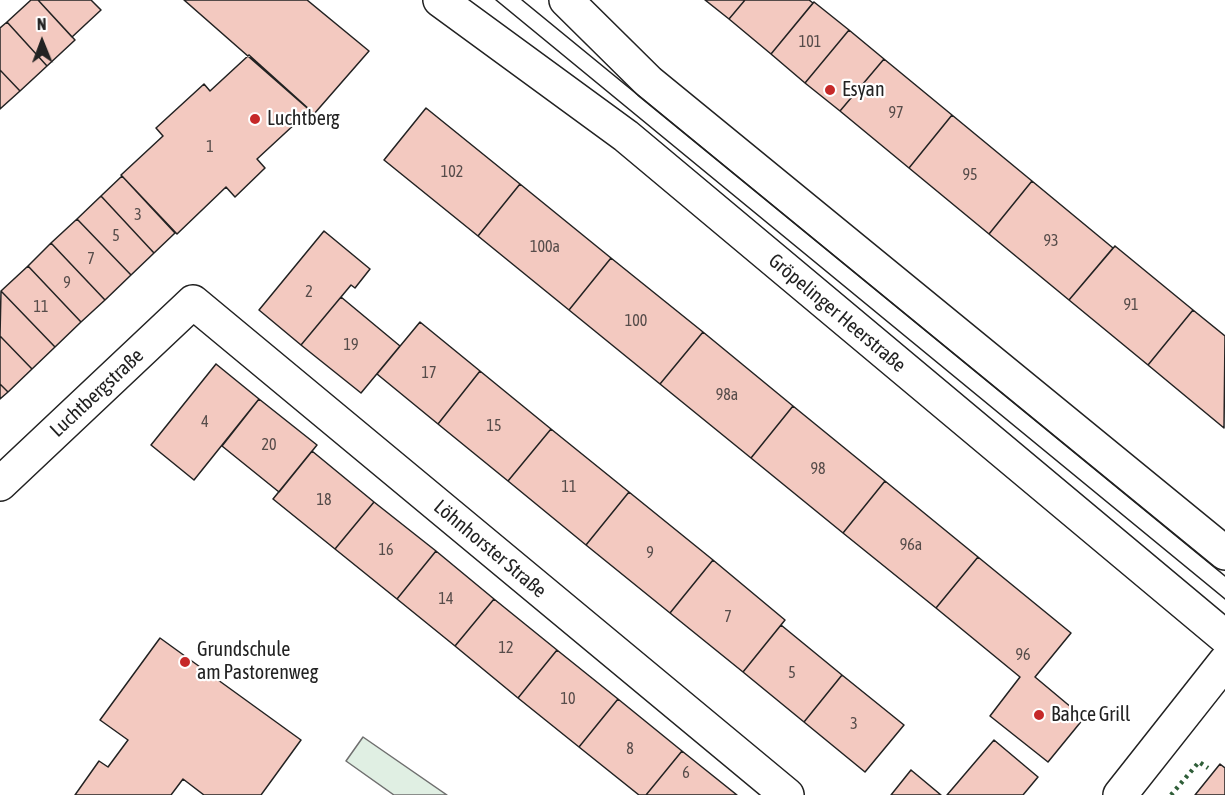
<!DOCTYPE html>
<html>
<head>
<meta charset="utf-8">
<style>
  body { margin:0 }
  #map { position:relative; width:1225px; height:795px; overflow:hidden; background:#fff; font-family:"Asap Condensed",sans-serif }
  canvas { display:block }
  .north { position:absolute; left:12px; top:12px; width:60px; height:60px; -webkit-text-stroke:4px #fff; paint-order:stroke; rotate:359deg; font-size:16px; font-weight:700; line-height:24px; text-align:center; color:#222 }
  .north::after { content:''; display:block; margin:auto; width:21px; height:27px; background:#222; clip-path:polygon(50% 0,100% 100%,50% 72%,0 100%) }
</style>
</head>
<body>
<div id="map">
<canvas width="1225" height="795"></canvas>
<div class="north">N</div>
</div>
<script>
const ctx = document.querySelector('canvas').getContext('2d');
ctx.lineJoin = 'round';
function paint(path, color) { ctx.fillStyle = color; ctx.fill(path, 'evenodd'); }
const toPath = rows => new Path2D(rows.map(r => 'M' + r).join(''));
function strokePath(path, color, width, dash) { ctx.strokeStyle = color; ctx.lineWidth = width; ctx.lineCap = dash ? 'butt' : 'round'; ctx.setLineDash(dash || []); ctx.stroke(path); }
function write(font, color, halo, rows, align = 'center') {
  ctx.font = font + ' "Asap Condensed",sans-serif'; ctx.lineWidth = 4.5; ctx.setLineDash([]); ctx.textBaseline = 'middle'; ctx.strokeStyle = halo; ctx.fillStyle = color; for (const [text, x, y, turn = 0] of rows) {
    ctx.save(); ctx.translate(x, y); ctx.rotate((+turn || 0) * Math.PI / 180); ctx.textAlign = isNaN(turn) ? turn : align; if (halo) ctx.strokeText(text, 0, 0); ctx.fillText(text, 0, 0); ctx.restore();
  }
}
const green = toPath([
  [363,737,447,795,394,795,346,761,363,737]
]);
paint(green, '#e0efe3');
strokePath(green, '#6f6f6f', 1.5);
const building = toPath([
  [31,0,38,0,75,40,47,66,7,22,31,0],
  [38,0,91,0,101,10,72,37,38,0],
  [184,0,307,0,369,51,314,114,184,0],
  [705,0,745,0,729,19,705,0],
  [745,0,809,0,813,3,771,54,729,19,745,0],
  [814,2,849,30,805,83,771,54,814,2],
  [7,22,47,66,20,91,0,70,0,28,7,22],
  [849,30,884,59,840,111,805,83,849,30],
  [249,55,310,110,257,159,265,168,235,197,226,187,177,234,121,175,163,136,156,128,204,84,210,91,249,55],
  [884,59,952,115,909,168,840,111,884,59],
  [0,70,20,91,0,109,0,70],
  [426,108,520,184,478,236,384,160,426,108],
  [952,115,1032,181,989,234,909,168,952,115],
  [122,176,175,233,154,253,101,196,122,176],
  [1032,181,1113,248,1069,300,989,234,1032,181],
  [520,184,611,258,569,310,478,236,520,184],
  [101,196,154,253,131,275,77,219,101,196],
  [77,219,131,275,105,300,51,243,77,219],
  [324,231,370,269,355,288,351,285,301,345,259,310,324,231],
  [51,243,105,300,81,322,28,266,51,243],
  [1115,246,1193,310,1148,365,1069,300,1115,246],
  [611,258,703,332,660,384,569,310,611,258],
  [28,266,81,322,55,347,1,291,28,266],
  [1,291,55,347,32,369,0,336,1,291],
  [341,297,400,346,361,393,301,345,341,297],
  [1193,310,1225,336,1224,428,1148,365,1193,310],
  [420,322,480,371,438,424,377,374,420,322],
  [703,332,793,406,751,458,660,384,703,332],
  [0,336,32,369,8,392,0,384,0,336],
  [216,364,259,399,194,480,151,445,216,364],
  [480,371,551,429,508,481,438,424,480,371],
  [0,384,8,392,0,399,0,384],
  [259,399,317,445,279,492,222,446,259,399],
  [793,406,885,481,843,533,751,458,793,406],
  [551,429,629,492,586,545,508,481,551,429],
  [312,451,374,502,335,549,273,499,312,451],
  [885,481,978,557,936,608,843,533,885,481],
  [629,492,713,560,670,613,586,545,629,492],
  [374,502,436,551,397,599,335,549,374,502],
  [436,551,494,599,455,646,397,599,436,551],
  [978,557,1071,633,1035,677,1084,718,1048,762,990,716,1020,677,936,608,978,557],
  [713,560,785,620,743,672,670,613,713,560],
  [494,599,557,650,518,698,455,646,494,599],
  [781,625,842,675,804,722,743,672,781,625],
  [160,638,301,740,261,795,204,795,183,779,171,795,75,795,99,761,108,767,128,740,100,720,160,638],
  [557,650,618,699,579,747,518,698,557,650],
  [842,675,904,725,865,772,804,722,842,675],
  [618,699,682,751,646,795,639,795,579,747,618,699],
  [994,740,1038,777,1023,795,947,795,994,740],
  [682,751,737,795,646,795,682,751],
  [1220,764,1225,768,1225,795,1195,795,1220,764],
  [911,770,941,795,891,795,911,770]
]);
paint(building, '#f3c9c0');
strokePath(building, '#222', 1.5);
const minor = toPath([
  [0,484,193,302,787,795],
  [1120,795,1225,662]
]);
const secondary = toPath([
  [440,0,626,136,1225,637],
  [566,0,649,82,1225,553]
]);
strokePath(minor, '#222', 36);
strokePath(secondary, '#222', 36);
strokePath(minor, '#fff', 33);
strokePath(secondary, '#fff', 33);
strokePath(toPath([
  [496,0,1225,599],
  [522,0,1225,576]
]), '#222', 1.5);
strokePath(toPath([
  [1171,795,1199,762,1208,768]
]), '#2f5e38', 4.5, [3, 4.5]);
for (const [x, y, r, color] of [
  [830,90,6,"#c62828"],
  [255,119,6,"#c62828"],
  [185,662,6,"#c62828"],
  [1039,715,6,"#c62828"]
]) { const dot = new Path2D(); dot.arc(x, y, r, 0, 2 * Math.PI); ctx.fillStyle = color; ctx.fill(dot); strokePath(dot, '#fff', 2); }
write('16px', '#564c4a', null, [
  ["101",810,42],
  ["97",896,113],
  ["1",210,147],
  ["102",452,172],
  ["95",970,175],
  ["3",138,215],
  ["5",116,236],
  ["93",1051,241],
  ["100a",545,247],
  ["7",91,259],
  ["9",67,283],
  ["2",309,292],
  ["91",1131,305],
  ["11",41,307],
  ["100",636,321],
  ["19",351,345],
  ["17",429,373],
  ["98a",727,395],
  ["4",205,422],
  ["15",494,426],
  ["20",269,445],
  ["98",818,469],
  ["11",569,487],
  ["18",324,500],
  ["96a",911,545],
  ["16",386,550],
  ["9",650,553],
  ["14",446,599],
  ["7",728,617],
  ["12",506,648],
  ["96",1023,655],
  ["5",792,673],
  ["10",568,699],
  ["3",854,724],
  ["8",630,749],
  ["6",686,773]
]);
write('20px', '#222', '#fff', [
  ["Esyan",842,90],
  ["Luchtberg",267,119],
  ["Grundschule",197,650],
  ["am Pastorenweg",197,673],
  ["Bahce Grill",1051,715]
], 'left');
write('20px', '#222', '#fff', [
  ["Gröpelinger Heerstraße",837,313,40],
  ["Luchtbergstraße",97,393,-43],
  ["Löhnhorster Straße",490,549,40]
]);
</script>
</body>
</html>
